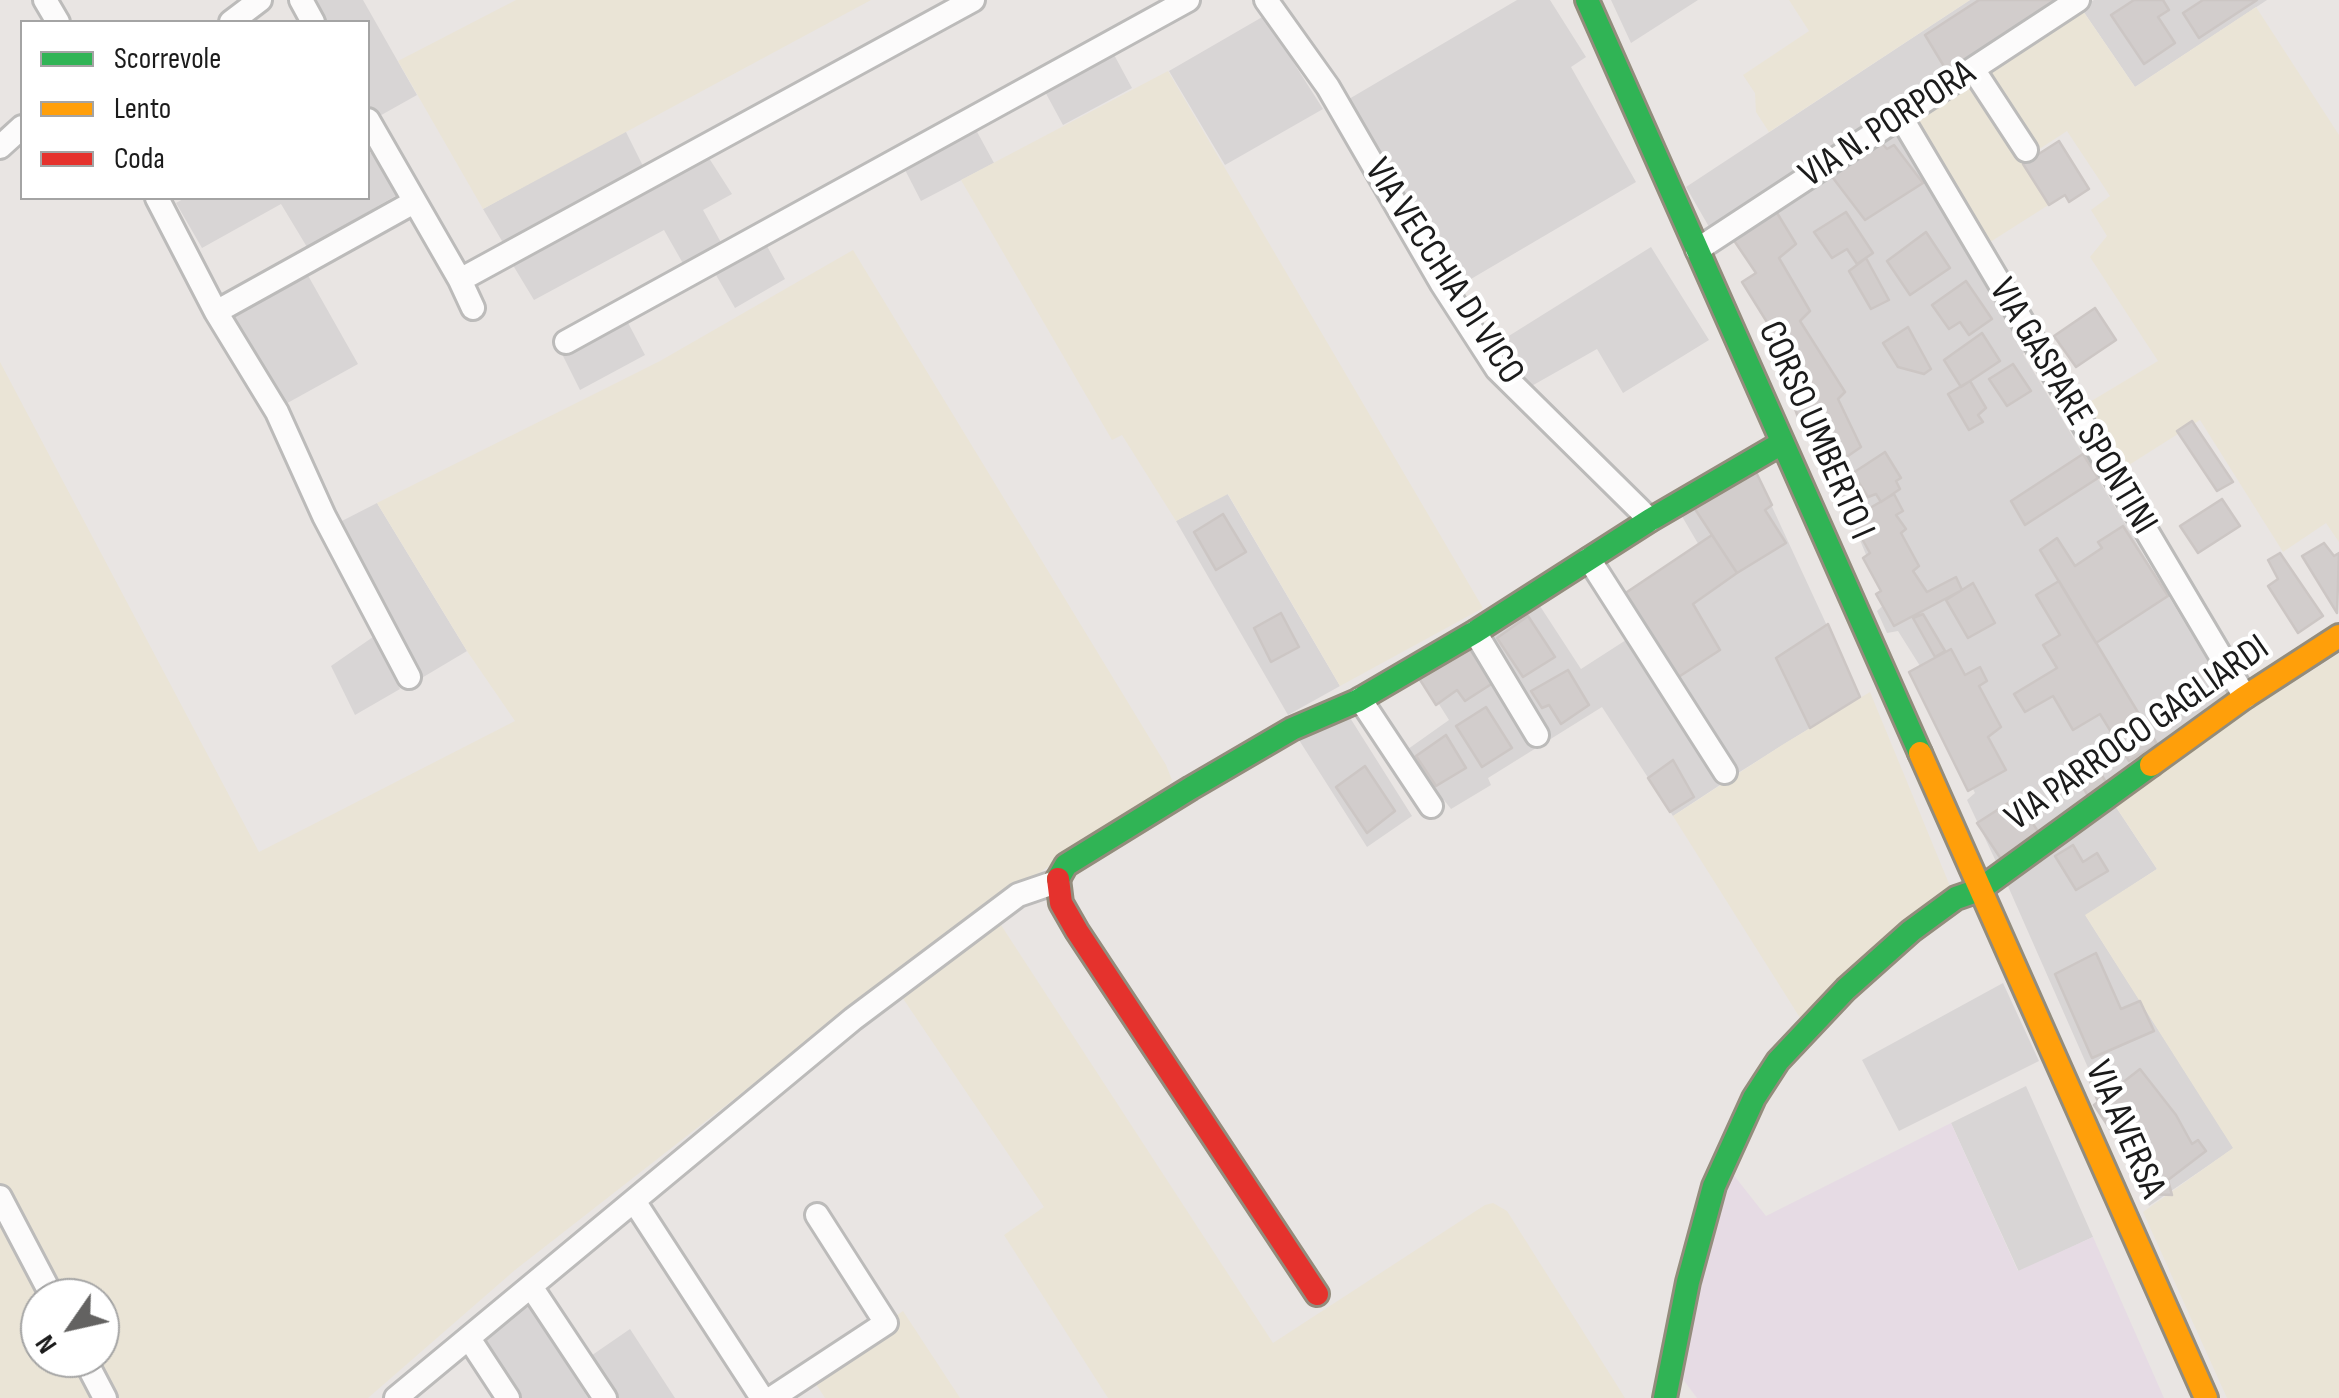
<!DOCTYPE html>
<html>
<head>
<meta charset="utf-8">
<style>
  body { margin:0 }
  #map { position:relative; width:2339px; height:1398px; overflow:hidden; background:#e9e5e3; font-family:"Sofia Sans Condensed",sans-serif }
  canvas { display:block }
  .legend { position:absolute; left:20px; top:20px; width:350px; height:180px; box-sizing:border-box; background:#fff; border:2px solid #a4a4a4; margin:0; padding:12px 18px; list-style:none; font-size:30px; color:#1b1b1b }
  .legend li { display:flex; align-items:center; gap:20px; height:50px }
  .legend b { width:50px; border:2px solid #a4a4a4 }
  .north { position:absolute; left:20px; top:1278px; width:100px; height:100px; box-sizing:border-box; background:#fff; border:2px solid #a4a4a4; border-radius:50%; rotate:236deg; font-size:28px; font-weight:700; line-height:40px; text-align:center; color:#1b1b1b }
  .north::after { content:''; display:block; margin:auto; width:35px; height:45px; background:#636261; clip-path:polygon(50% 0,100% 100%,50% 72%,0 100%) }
</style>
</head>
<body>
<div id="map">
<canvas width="2339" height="1398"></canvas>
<ul class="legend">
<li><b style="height:12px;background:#30b455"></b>Scorrevole</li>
<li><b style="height:12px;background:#ff9f0a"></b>Lento</li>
<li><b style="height:12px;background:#e5322d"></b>Coda</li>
</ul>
<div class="north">N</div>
</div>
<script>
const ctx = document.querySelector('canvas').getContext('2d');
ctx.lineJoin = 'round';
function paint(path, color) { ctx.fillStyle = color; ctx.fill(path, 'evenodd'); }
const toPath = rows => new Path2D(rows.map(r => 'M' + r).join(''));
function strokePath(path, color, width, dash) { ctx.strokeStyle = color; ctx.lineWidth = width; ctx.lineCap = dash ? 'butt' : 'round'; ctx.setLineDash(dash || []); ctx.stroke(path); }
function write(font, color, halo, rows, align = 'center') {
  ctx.font = font + ' "Sofia Sans Condensed",sans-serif'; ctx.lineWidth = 9; ctx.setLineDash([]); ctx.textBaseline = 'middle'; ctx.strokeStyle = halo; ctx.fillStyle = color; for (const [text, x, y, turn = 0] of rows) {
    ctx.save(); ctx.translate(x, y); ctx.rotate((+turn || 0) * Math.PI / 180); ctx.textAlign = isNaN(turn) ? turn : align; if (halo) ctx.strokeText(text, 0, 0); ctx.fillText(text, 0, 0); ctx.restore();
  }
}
paint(toPath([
  [310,0,363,0,417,95,376,118,368,103,368,22,322,22],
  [1517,0,1550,0,1586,57,1571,67,1636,182,1459,286,1349,99],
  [1611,0,1698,0,1631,43],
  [1970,0,2057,0,1712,232,1686,187],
  [2094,0,2267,0,2135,87,2081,8],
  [1264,16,1323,109,1225,165,1169,71],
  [1112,51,1132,88,1063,125,1043,88],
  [975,128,994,163,921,201,903,166],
  [1894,129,2027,349,2023,354,2228,695,1999,868,1967,800,1975,793,1913,671,1920,666,1898,631,1887,633,1877,611,1886,603,1836,482,1764,331,1769,327,1742,282,1756,272,1731,236],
  [625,130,644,168,505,246,483,209],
  [372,152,397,195,307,247,281,204,202,248,176,203,185,198,368,198,368,154],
  [707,155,732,194,703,210,723,246,685,267,664,230,534,300,511,262],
  [762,237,785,279,735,308,712,268],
  [1651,247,1709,340,1623,393,1597,349,1528,388,1496,344],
  [306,272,358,364,282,406,232,313],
  [626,319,645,355,580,390,562,354],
  [1755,470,1860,697,1738,773,1624,594,1700,547,1680,513],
  [1227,493,1340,686,1288,715,1176,521],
  [377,503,467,651,420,679,338,523],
  [1538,603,1581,669,1626,640,1720,785,1673,816,1602,707,1488,778,1491,785,1451,809,1444,800,1436,804,1401,754,1449,720,1420,674],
  [373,637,400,689,355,715,331,666],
  [1347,713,1412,816,1367,847,1299,740],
  [2116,807,2157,869,2086,916,2234,1148,2149,1206,2007,884],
  [2003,983,2039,1061,1899,1131,1862,1060],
  [2026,1086,2093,1237,2019,1272,1951,1123],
  [529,1305,588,1398,520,1398,482,1343],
  [630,1329,675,1398,611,1398,585,1360]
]), '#d8d5d5');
paint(toPath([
  [1951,1123,2018,1271,2093,1237,2164,1398,1697,1398,1682,1378,1699,1291,1732,1173,1766,1216]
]), '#e6dbe4');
paint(toPath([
  [516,0,871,0,483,209,398,61],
  [1789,0,1970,0,1769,132,1756,112,1755,93,1743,75,1809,31],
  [2256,7,2339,135,2339,542,2326,523,2283,552,2200,420,2121,470,2083,406,2158,361,2090,257,2107,236,2091,210,2110,196,2067,131,2021,161,2050,204,1987,244,1914,122,1919,114,2081,8,2135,87],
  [1168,71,1483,608,1340,686,1228,494,1176,521,1122,435,1112,440,961,180],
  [853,250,1166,765,1172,780,1164,791,947,933,515,1270,368,1398,111,1398,90,1358,100,1358,100,1298,59,1298,0,1187,0,362,259,852,515,721,467,651,377,503,660,361],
  [2339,654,2339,1398,2227,1398,2143,1212,2233,1148,2085,915,2157,869,2116,807,2237,718],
  [1870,692,1952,891,1802,1021,1673,816,1782,745],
  [1001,925,1273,1343,1485,1205,1493,1203,1507,1211,1625,1398,1108,1398,1004,1235,1044,1207,902,997],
  [0,1213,45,1298,40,1298,40,1358,76,1358,97,1398,0,1398],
  [903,1311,960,1398,825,1398,810,1375]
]), '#eae4d6');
const building = toPath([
  [1979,0,2057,0,1948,73,1925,35,1979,0],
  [2134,0,2163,0,2169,10,2158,17,2175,43,2144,64,2111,15,2134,0],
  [2203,0,2257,0,2199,38,2183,13,2203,0],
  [1878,139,1887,149,1894,145,1923,183,1865,220,1830,174,1878,139],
  [2059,141,2089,189,2069,202,2065,195,2049,205,2023,164,2059,141],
  [1774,208,1796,244,1779,258,1810,311,1800,321,1845,392,1838,399,1861,447,1829,469,1799,420,1781,370,1784,368,1764,331,1770,327,1742,282,1756,273,1731,236,1774,208],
  [1846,212,1873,253,1857,264,1847,249,1832,258,1814,232,1846,212],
  [1926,232,1950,268,1910,295,1887,261,1926,232],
  [1866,258,1889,300,1871,309,1849,271,1866,258],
  [1966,281,1992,319,1969,335,1960,322,1949,329,1932,305,1966,281],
  [2095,308,2116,340,2076,367,2054,336,2095,308],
  [1908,327,1931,369,1924,374,1898,367,1883,343,1908,327],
  [1982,333,2000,361,1961,387,1944,360,1982,333],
  [2013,364,2031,391,2007,406,1989,379,2013,364],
  [1970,381,1986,408,1978,415,1983,422,1969,430,1948,394,1970,381],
  [2192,421,2233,482,2217,491,2177,431,2192,421],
  [1885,452,1901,478,1896,481,1900,489,1881,502,1876,494,1868,497,1853,473,1885,452],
  [2083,454,2098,478,2025,525,2011,501,2083,454],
  [1755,470,1772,505,1765,510,1786,543,1737,573,1693,506,1755,470],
  [1894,494,1903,511,1896,515,1906,529,1901,533,1919,566,1913,571,1927,592,1956,577,1962,590,1894,626,1876,594,1881,591,1863,558,1870,553,1851,519,1894,494],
  [2222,499,2240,526,2198,553,2180,526,2222,499],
  [1223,514,1246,552,1216,570,1194,532,1223,514],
  [2123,526,2168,596,2096,643,2040,550,2057,538,2075,566,2102,548,2098,542,2123,526],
  [1712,535,1737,573,1693,604,1720,650,1677,678,1624,594,1712,535],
  [2324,543,2334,556,2339,553,2337,613,2302,556,2324,543],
  [2280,553,2323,616,2298,633,2268,586,2278,579,2268,560,2280,553],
  [2059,581,2157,744,2129,761,2100,714,2073,730,2053,696,2025,712,2014,694,2057,668,2043,645,2060,635,2036,595,2059,581],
  [1973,583,1995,623,1968,638,1946,600,1973,583],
  [1281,613,1299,647,1271,662,1254,628,1281,613],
  [1923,614,1945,651,1935,657,1913,618,1923,614],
  [1528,616,1555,657,1523,677,1497,638,1528,616],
  [1828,624,1860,697,1810,728,1776,658,1828,624],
  [1466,644,1493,683,1465,701,1457,690,1436,705,1417,675,1466,644],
  [1951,649,1965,675,1980,667,1987,681,1979,686,2001,727,1988,737,2006,770,1968,791,1909,672,1951,649],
  [1568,670,1589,705,1561,724,1549,705,1542,708,1531,691,1568,670],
  [1486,707,1512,748,1482,767,1456,726,1486,707],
  [1446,735,1466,768,1436,786,1416,756,1446,735],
  [2088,751,2107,784,2088,796,2069,763,2088,751],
  [1673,760,1694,797,1670,812,1648,778,1673,760],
  [1365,766,1395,811,1367,833,1336,787,1365,766],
  [2016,798,2041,836,2003,862,1977,823,2016,798],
  [2073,845,2083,862,2097,853,2108,871,2076,890,2055,856,2073,845],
  [2096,953,2121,1009,2140,1001,2154,1031,2092,1058,2055,974,2096,953],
  [2101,1067,2112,1091,2098,1102,2087,1073,2101,1067],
  [2140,1069,2176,1115,2192,1144,2198,1140,2206,1151,2168,1180,2172,1195,2149,1194,2133,1148,2126,1153,2094,1105,2140,1069]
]);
paint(building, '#d2cdcc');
strokePath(building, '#ccc6c4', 2.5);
const street = toPath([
  [45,0,58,22],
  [301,0,313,22],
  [1266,0,1328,87,1442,284,1497,369,1650,520],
  [231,22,260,0],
  [1973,69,2026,150],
  [1901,117,2245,697],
  [368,120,460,280,473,308],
  [0,147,22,127],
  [157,198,216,312,277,412,324,516,409,677],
  [1697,250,2078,0],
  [460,280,973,0],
  [216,312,414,202],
  [566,342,1188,0],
  [1589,559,1725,772],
  [1475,632,1537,735],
  [1360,699,1431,806],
  [0,1197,53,1298],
  [634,1201,762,1398],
  [532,1288,605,1398],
  [470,1340,508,1398],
  [84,1358,105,1398],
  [396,1398,853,1019,1018,895,1056,882],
  [772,1398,886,1323,817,1215]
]);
const fast = toPath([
  [1587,0,1920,753],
  [1058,879,1066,865,1191,788,1292,729,1357,701,1475,632,1650,520,1782,443],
  [1665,1398,1688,1282,1714,1186,1754,1098,1778,1061,1846,989,1911,931,1956,898,1979,890,2151,765]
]);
const slow = toPath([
  [1920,753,2206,1398],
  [2151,765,2245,697,2339,636]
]);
const jam = toPath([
  [1058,879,1061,903,1077,931,1317,1294]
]);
strokePath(street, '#bcbbba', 28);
strokePath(fast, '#938c7c', 28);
strokePath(slow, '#938c7c', 28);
strokePath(jam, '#938c7c', 28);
strokePath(street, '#fcfbfb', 22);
strokePath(fast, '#30b455', 22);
strokePath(slow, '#ff9f0a', 22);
strokePath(jam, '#e5322d', 22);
write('38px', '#1b1b1b', '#fff', [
  ["VIA N. PORPORA",1888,125,-33],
  ["VIA VECCHIA DI VICO",1443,272,57],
  ["VIA GASPARE SPONTINI",2072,407,59],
  ["CORSO UMBERTO I",1815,431,66],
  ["VIA PARROCO GAGLIARDI",2138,734,-35],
  ["VIA AVERSA",2124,1130,66]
]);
</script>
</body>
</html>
